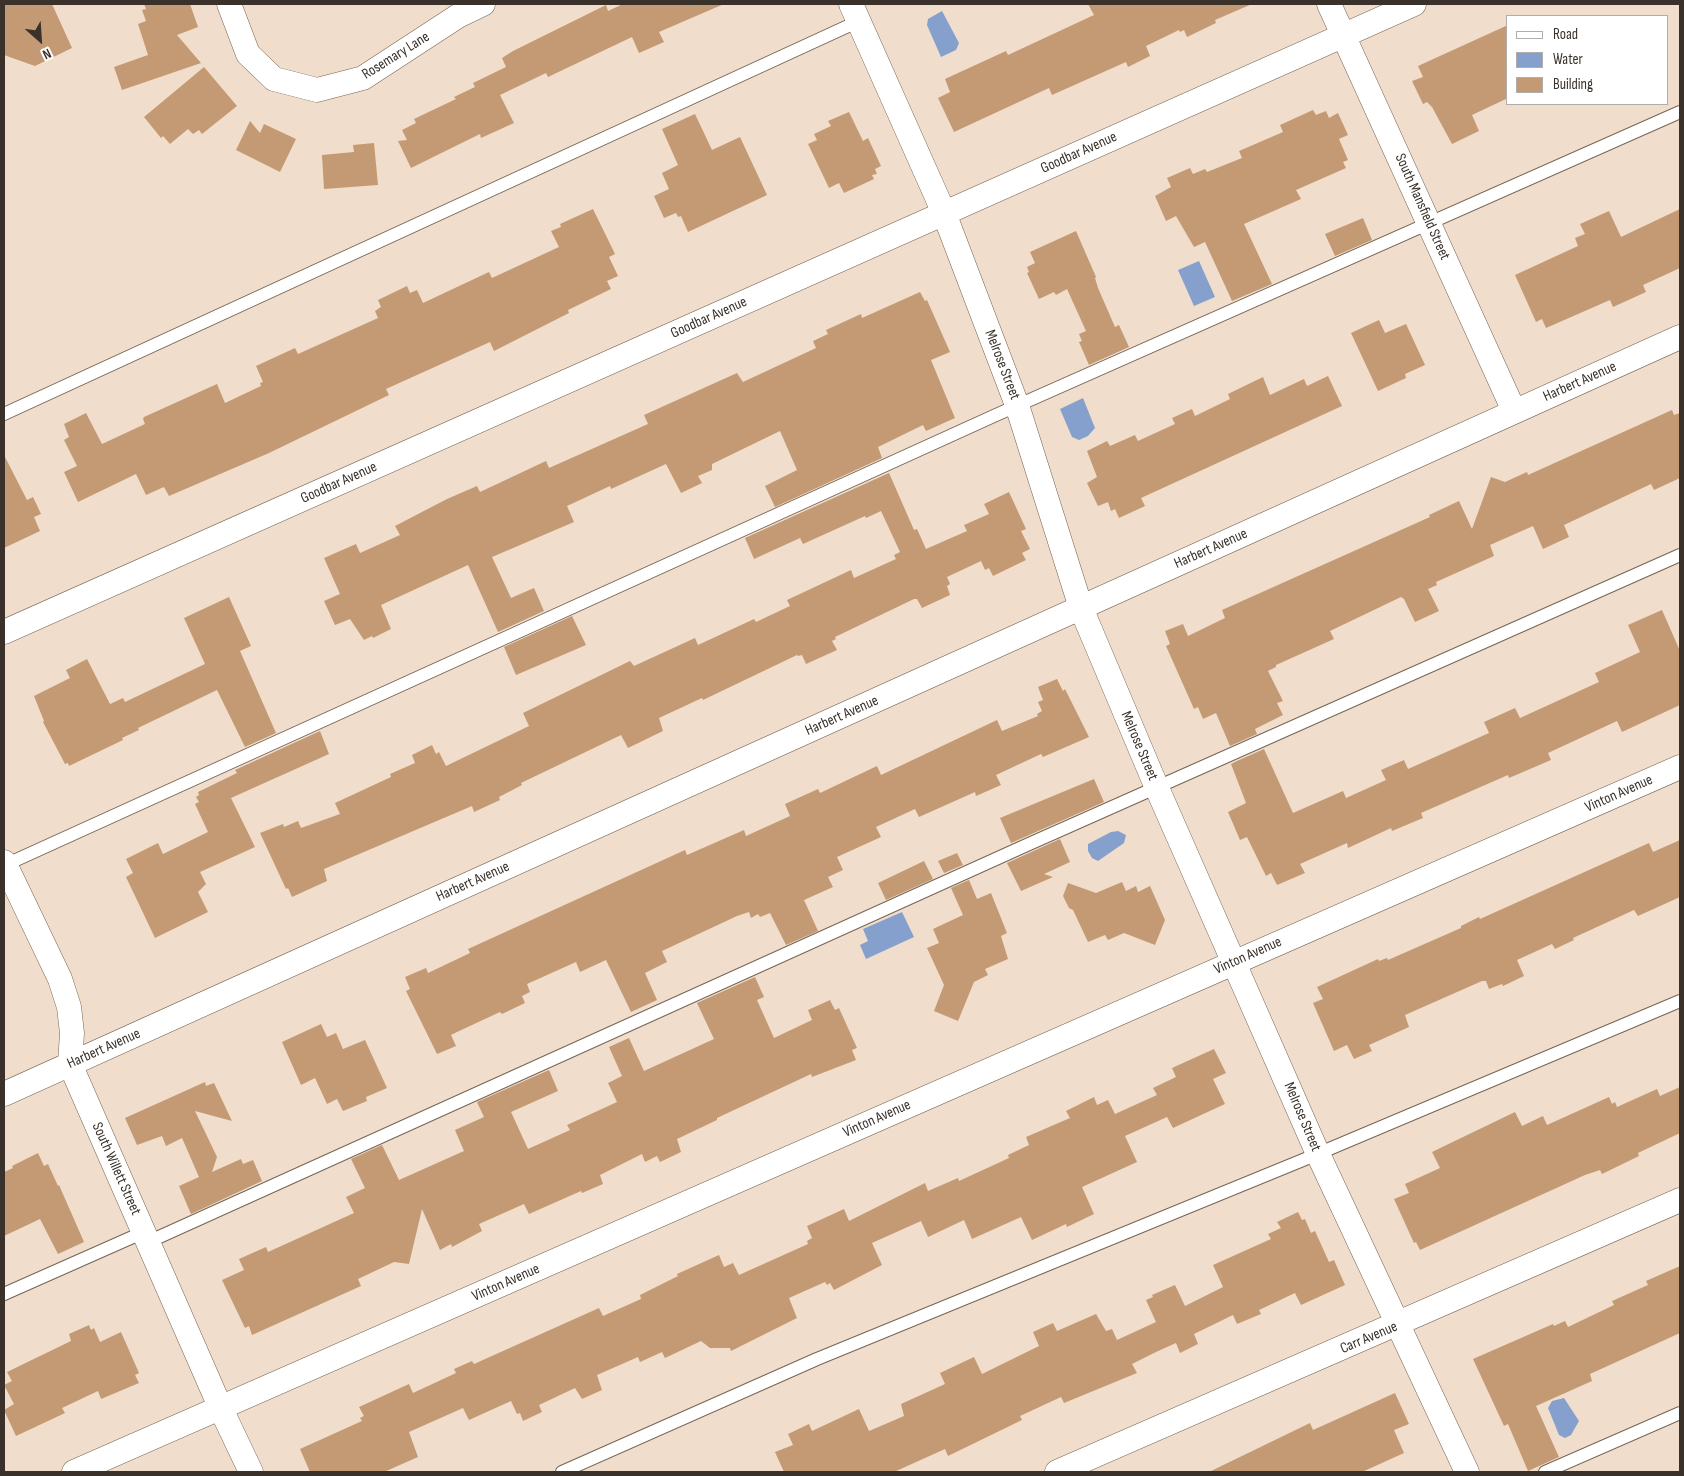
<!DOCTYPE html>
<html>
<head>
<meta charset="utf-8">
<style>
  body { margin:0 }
  #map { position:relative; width:1684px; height:1476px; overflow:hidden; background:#f1ddcb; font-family:"Sofia Sans Condensed",sans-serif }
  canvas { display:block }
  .frame { position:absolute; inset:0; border:5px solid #39312a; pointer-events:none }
  .legend { position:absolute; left:1506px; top:15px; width:162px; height:90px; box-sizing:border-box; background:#fff; border:1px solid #b0adaa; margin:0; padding:6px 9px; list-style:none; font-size:15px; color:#39312a }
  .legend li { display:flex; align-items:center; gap:10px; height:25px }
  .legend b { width:25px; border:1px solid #b0adaa }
  .north { position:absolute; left:15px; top:15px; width:50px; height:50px; -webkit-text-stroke:4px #fff; paint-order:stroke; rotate:154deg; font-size:14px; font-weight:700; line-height:20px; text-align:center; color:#39312a }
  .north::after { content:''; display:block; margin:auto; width:18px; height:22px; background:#39312a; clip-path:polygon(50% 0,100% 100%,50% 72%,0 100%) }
</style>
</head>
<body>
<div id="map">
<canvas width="1684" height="1476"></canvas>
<div class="frame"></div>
<ul class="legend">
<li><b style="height:6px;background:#fff"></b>Road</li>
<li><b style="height:14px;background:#85a0cc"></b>Water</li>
<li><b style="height:14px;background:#c39a74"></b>Building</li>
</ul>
<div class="north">N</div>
</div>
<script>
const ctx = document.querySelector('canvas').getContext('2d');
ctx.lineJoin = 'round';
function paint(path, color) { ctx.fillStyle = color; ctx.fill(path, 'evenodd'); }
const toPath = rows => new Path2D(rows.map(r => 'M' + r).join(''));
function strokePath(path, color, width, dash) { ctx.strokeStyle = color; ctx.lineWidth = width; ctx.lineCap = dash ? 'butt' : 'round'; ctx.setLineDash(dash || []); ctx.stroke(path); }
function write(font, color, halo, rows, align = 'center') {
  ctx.font = font + ' "Sofia Sans Condensed",sans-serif'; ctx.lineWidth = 5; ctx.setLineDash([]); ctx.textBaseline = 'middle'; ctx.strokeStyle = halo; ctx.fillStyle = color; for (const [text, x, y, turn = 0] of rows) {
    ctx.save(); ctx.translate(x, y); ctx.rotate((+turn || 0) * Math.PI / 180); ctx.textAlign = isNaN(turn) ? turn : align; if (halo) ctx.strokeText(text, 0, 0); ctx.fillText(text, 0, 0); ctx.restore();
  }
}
paint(toPath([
  [942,11,959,43,956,50,941,57,927,25,928,19],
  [1199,261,1215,297,1194,306,1178,270],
  [1083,398,1095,428,1088,436,1079,440,1072,437,1060,409],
  [1118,831,1126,835,1124,843,1098,861,1092,858,1088,851,1088,844,1111,832],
  [902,912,914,937,866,959,860,945,868,941,863,929],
  [1564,1398,1579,1421,1571,1435,1565,1438,1559,1435,1548,1408,1552,1401]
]), '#85a0cc');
paint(toPath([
  [4,4,52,4,72,48,35,66,4,55],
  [144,4,190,4,198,27,177,35,201,63,122,90,114,67,148,55,138,24,146,21,142,10,146,9],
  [623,4,724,4,659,32,664,42,639,53,632,37,548,77,546,73,500,95,514,123,481,138,480,134,411,168,398,141,407,140,402,130,416,123,414,119,456,99,454,97,475,87,473,83,506,67,502,58,513,51,606,5,608,11],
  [1088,4,1252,4,1215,20,1216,23,1187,37,1184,30,1180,32,1179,30,1146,46,1150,56,1128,67,1126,62,1052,95,1049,88,954,132,938,98,950,92,945,79,1006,51,1008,55,1094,15],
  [1508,25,1508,98,1472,115,1479,131,1452,144,1432,107,1427,102,1423,104,1412,81,1423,77,1418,66],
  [204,67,237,106,202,134,199,130,193,134,188,129,170,144,163,136,161,138,144,117],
  [1313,110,1316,115,1326,111,1329,118,1338,113,1348,135,1339,139,1348,160,1343,162,1346,168,1296,190,1301,199,1244,224,1272,284,1232,301,1205,242,1194,247,1176,216,1166,221,1155,196,1171,187,1167,178,1190,168,1193,174,1205,169,1207,172,1242,158,1239,151,1283,132,1280,125],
  [849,112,863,141,868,138,881,166,875,169,877,174,872,175,874,179,844,193,839,183,829,188,808,144,817,140,814,134,831,126,828,121],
  [695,114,712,150,740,137,767,195,688,232,681,216,678,217,676,213,664,218,654,196,669,189,662,173,678,165,662,129],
  [250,121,260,133,264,124,296,139,280,172,236,150],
  [374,143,378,185,324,189,322,155,354,152,353,145],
  [593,209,615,254,609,257,618,276,607,281,611,289,568,310,569,313,494,351,490,342,386,389,389,395,269,453,169,496,164,487,146,495,136,474,78,502,64,472,77,466,64,440,69,437,64,424,86,413,102,444,145,424,143,419,144,417,217,384,225,403,261,386,260,383,263,382,256,366,295,348,298,354,378,318,375,311,381,307,378,300,407,286,410,293,417,290,423,303,489,272,492,278,559,247,551,231,561,227,560,224],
  [1680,209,1680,268,1643,285,1646,292,1613,307,1610,300,1546,328,1542,319,1536,322,1515,275,1578,246,1575,238,1585,234,1580,224,1609,211,1621,237],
  [1363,218,1372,240,1335,256,1325,234],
  [1076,231,1096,277,1095,278,1098,288,1115,327,1119,325,1129,347,1089,365,1079,342,1082,341,1079,334,1086,331,1067,289,1056,295,1054,292,1039,299,1027,273,1029,272,1027,267,1035,263,1030,252],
  [920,292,925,301,927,300,950,352,931,360,955,418,926,431,923,425,878,447,882,458,775,507,765,486,797,470,780,431,712,464,712,470,698,476,702,483,681,493,666,464,611,489,610,486,567,506,574,522,492,557,511,598,534,588,544,611,498,632,468,565,381,605,391,629,373,638,372,636,364,640,350,619,335,625,324,601,340,594,324,558,356,544,360,553,400,535,395,526,447,499,477,486,480,492,546,461,549,468,648,424,644,415,737,373,743,382,816,348,813,341,828,334,826,330,861,314,862,318],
  [1379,320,1385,333,1406,324,1425,365,1405,374,1406,378,1378,391,1351,333],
  [1328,376,1342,406,1141,498,1145,506,1119,518,1115,509,1111,511,1108,502,1098,506,1087,483,1097,477,1087,451,1107,441,1110,446,1135,435,1138,441,1175,424,1172,418,1192,409,1195,416,1230,399,1228,394,1263,377,1270,395,1304,379,1307,386],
  [1672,410,1674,415,1680,413,1680,478,1654,490,1651,484,1564,525,1569,537,1543,549,1533,526,1490,545,1494,556,1436,582,1437,585,1428,589,1439,611,1415,622,1404,599,1401,597,1330,631,1334,639,1276,665,1276,667,1268,671,1283,701,1277,703,1283,715,1255,729,1257,734,1230,746,1216,713,1203,719,1198,707,1194,709,1166,646,1170,644,1165,631,1183,624,1188,636,1225,618,1222,610,1430,517,1429,515,1459,501,1472,529,1491,477,1505,482,1527,472,1528,475],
  [4,455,27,500,33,497,41,514,34,517,40,531,4,548],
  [889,473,914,530,917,529,926,549,967,531,964,525,989,514,984,504,1009,492,1026,529,1021,531,1030,549,1022,553,1026,560,993,576,989,568,985,570,981,561,947,577,950,584,947,586,950,595,922,608,917,599,914,599,835,637,836,639,832,641,837,650,806,664,802,655,798,656,797,655,703,700,702,698,659,718,663,731,628,748,621,735,521,783,522,785,499,797,500,800,474,812,472,806,324,869,327,881,292,897,288,888,286,889,260,833,283,824,284,827,298,821,301,828,340,814,335,803,391,777,390,774,415,763,412,755,432,745,436,754,439,752,446,766,529,726,523,713,630,661,634,666,695,638,698,645,754,619,756,622,790,606,787,600,851,570,854,578,896,559,894,555,900,552,881,511,866,518,865,516,803,544,800,538,754,559,745,538],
  [229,597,251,646,240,651,276,733,245,747,217,690,138,728,139,730,122,738,123,740,69,766,68,763,65,764,43,722,44,721,34,696,70,678,66,670,87,659,110,704,123,698,125,702,205,664,184,618],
  [1662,610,1680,651,1680,705,1622,732,1617,721,1548,753,1551,760,1509,778,1508,775,1421,813,1423,818,1392,831,1391,828,1348,848,1347,843,1300,864,1305,873,1277,885,1271,873,1266,876,1247,837,1240,840,1228,812,1246,803,1231,764,1237,761,1264,749,1293,813,1343,791,1346,798,1386,780,1381,770,1404,760,1408,769,1489,733,1484,722,1515,708,1520,718,1599,682,1595,673,1640,652,1628,625],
  [572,616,586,645,516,675,504,647],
  [1057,679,1063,691,1065,689,1089,737,1043,757,1041,754,996,775,1001,785,976,796,975,792,919,817,915,809,876,827,881,837,837,857,843,870,828,877,833,887,804,900,818,931,786,945,770,913,760,917,758,914,751,918,749,912,737,916,662,951,667,962,645,973,657,1000,631,1012,606,960,580,972,576,962,527,984,530,992,522,996,525,1003,502,1014,500,1012,457,1032,451,1035,456,1046,437,1054,406,991,410,989,405,977,426,968,428,973,470,953,468,949,685,850,687,855,744,830,746,836,790,816,785,804,818,789,820,793,877,766,881,775,997,720,1002,731,1038,716,1037,714,1042,711,1038,702,1043,700,1038,687],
  [320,731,329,754,231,798,255,847,200,872,206,884,198,892,208,912,155,938,126,877,133,873,126,859,158,843,163,854,208,832,195,804,199,802,196,797,199,795,198,792,237,773,235,770],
  [1094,779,1104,802,1011,843,1000,818],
  [1060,839,1070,862,1044,874,1053,877,1021,891,1007,863],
  [1680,840,1680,897,1638,916,1634,910,1573,938,1574,940,1555,949,1552,944,1517,960,1524,976,1503,986,1502,984,1489,989,1486,981,1482,981,1405,1015,1409,1027,1369,1045,1372,1051,1354,1059,1347,1045,1334,1051,1313,1003,1323,999,1317,987,1378,959,1379,961,1387,958,1388,960,1461,928,1461,926,1479,917,1480,919,1649,843,1653,852],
  [957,853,963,865,944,873,938,861],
  [924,861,933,879,886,900,878,883],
  [969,880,977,899,991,893,1007,933,1001,936,1008,959,985,969,988,975,974,982,958,1021,934,1011,944,985,927,948,939,943,933,929,963,915,951,888],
  [1122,882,1126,891,1136,886,1138,892,1150,886,1165,920,1155,945,1124,933,1108,940,1105,935,1088,942,1073,910,1069,908,1063,896,1068,883,1096,893],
  [755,977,764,997,757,1000,774,1038,812,1020,808,1010,830,1000,835,1010,839,1008,857,1048,852,1050,856,1060,812,1077,811,1074,717,1118,717,1120,677,1139,681,1152,660,1162,657,1156,645,1162,642,1154,600,1175,603,1184,582,1193,581,1191,529,1214,524,1204,479,1224,482,1231,452,1247,451,1244,440,1250,422,1209,409,1264,394,1262,358,1279,361,1286,252,1335,249,1326,245,1328,222,1280,244,1270,239,1259,266,1247,268,1252,354,1213,346,1197,365,1188,351,1159,382,1145,399,1180,464,1151,455,1130,484,1117,477,1102,549,1070,558,1091,511,1112,528,1149,570,1130,567,1125,617,1102,608,1083,622,1076,609,1047,629,1038,644,1071,714,1039,697,1003],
  [321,1024,327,1037,336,1033,343,1049,365,1040,387,1088,366,1097,367,1101,343,1111,337,1099,327,1104,315,1078,301,1085,282,1042],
  [1214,1049,1226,1073,1213,1079,1225,1104,1173,1128,1167,1117,1125,1136,1137,1162,1082,1187,1094,1214,1067,1227,1066,1224,1032,1240,1021,1217,972,1239,964,1220,928,1237,921,1221,872,1243,882,1265,834,1290,830,1283,827,1285,825,1282,789,1298,797,1318,731,1351,730,1348,710,1348,701,1341,665,1358,662,1352,640,1362,638,1357,597,1375,602,1390,582,1399,575,1388,539,1405,542,1412,523,1421,520,1413,517,1414,511,1401,469,1420,463,1408,409,1432,418,1457,384,1472,310,1472,300,1449,362,1421,360,1418,364,1416,359,1407,409,1384,413,1393,456,1373,454,1369,472,1361,474,1364,599,1308,603,1316,641,1299,640,1295,678,1276,677,1274,719,1255,724,1267,733,1263,739,1275,808,1244,807,1241,812,1238,807,1226,844,1209,849,1221,925,1183,928,1191,958,1178,959,1181,1009,1158,1008,1155,1029,1145,1026,1137,1070,1118,1066,1111,1094,1097,1097,1105,1108,1100,1115,1114,1157,1095,1153,1088,1176,1077,1172,1068],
  [205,1082,206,1086,214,1083,232,1121,195,1111,217,1157,212,1172,241,1159,243,1164,253,1160,262,1181,191,1214,179,1186,199,1177,182,1138,166,1146,162,1136,137,1145,125,1118],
  [1680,1087,1680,1133,1638,1153,1639,1156,1602,1174,1600,1170,1585,1175,1420,1250,1416,1242,1414,1243,1394,1199,1409,1193,1405,1184,1440,1168,1432,1152,1515,1112,1522,1126,1543,1116,1547,1125,1609,1097,1612,1104,1615,1102,1617,1107,1657,1089,1660,1096],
  [38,1153,44,1166,48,1164,58,1186,59,1185,84,1242,58,1254,40,1219,4,1236,4,1172,13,1168,12,1166],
  [1298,1212,1302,1220,1305,1219,1311,1233,1315,1231,1329,1262,1334,1260,1345,1285,1301,1305,1295,1293,1259,1310,1261,1314,1237,1324,1233,1315,1194,1334,1198,1344,1180,1353,1176,1343,1156,1352,1132,1364,1137,1373,1064,1403,1061,1397,1020,1416,1022,1420,948,1456,945,1449,894,1472,784,1472,775,1452,793,1445,788,1434,809,1424,812,1431,859,1409,869,1431,904,1416,901,1404,945,1384,940,1373,974,1357,982,1374,1039,1346,1033,1332,1053,1323,1057,1331,1096,1314,1106,1331,1112,1329,1117,1340,1156,1322,1146,1300,1153,1297,1152,1295,1175,1285,1185,1306,1223,1287,1213,1265,1271,1239,1268,1234,1281,1228,1277,1222],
  [1680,1266,1680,1333,1590,1374,1592,1381,1536,1406,1559,1457,1528,1471,1508,1424,1504,1426,1473,1359,1553,1324,1554,1326,1565,1321,1568,1327,1614,1305,1612,1301,1648,1285,1646,1281],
  [89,1325,91,1330,94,1328,100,1342,121,1332,139,1373,135,1375,139,1383,101,1399,98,1391,62,1408,65,1413,16,1436,4,1410,14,1404,4,1385,12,1381,7,1372,71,1341,69,1334],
  [1395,1393,1409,1424,1394,1430,1404,1453,1362,1472,1209,1472,1310,1423,1313,1430]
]), '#c39a74');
const lane = toPath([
  [4,414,859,21],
  [5,865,996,415,1680,112],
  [148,1242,1029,844,1680,555],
  [4,1294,144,1232],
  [562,1472,817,1359,1303,1160,1680,1001],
  [1545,1472,1680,1413]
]);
const street = toPath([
  [229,4,248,54,274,79,317,90,363,78,458,16,483,4],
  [851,4,944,213,1017,405,1081,608,1157,788,1318,1154,1467,1472],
  [1329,4,1514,411],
  [4,632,1414,4],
  [4,862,60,979,69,1007,72,1033,70,1064,221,1409,251,1472],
  [4,1094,1680,337],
  [74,1472,1680,767],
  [1057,1472,1680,1200]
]);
strokePath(lane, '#756454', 14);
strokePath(street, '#756454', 25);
strokePath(lane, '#fff', 12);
strokePath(street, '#fff', 24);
write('15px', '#39312a', '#fff', [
  ["Rosemary Lane",396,56,-32],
  ["Goodbar Avenue",1079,153,-24],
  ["South Mansfield Street",1422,207,66],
  ["Goodbar Avenue",709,318,-24],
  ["Melrose Street",1002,365,69],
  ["Harbert Avenue",1580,382,-24],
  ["Goodbar Avenue",339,483,-24],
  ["Harbert Avenue",1211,549,-24],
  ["Harbert Avenue",842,716,-24],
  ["Melrose Street",1139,746,67],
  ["Vinton Avenue",1619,794,-24],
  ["Harbert Avenue",473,882,-24],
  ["Vinton Avenue",1248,956,-24],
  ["Harbert Avenue",104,1049,-24],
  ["Melrose Street",1302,1117,67],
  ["Vinton Avenue",877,1119,-24],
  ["South Willett Street",116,1169,66],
  ["Vinton Avenue",506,1283,-24],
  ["Carr Avenue",1369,1338,-23]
]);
</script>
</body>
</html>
